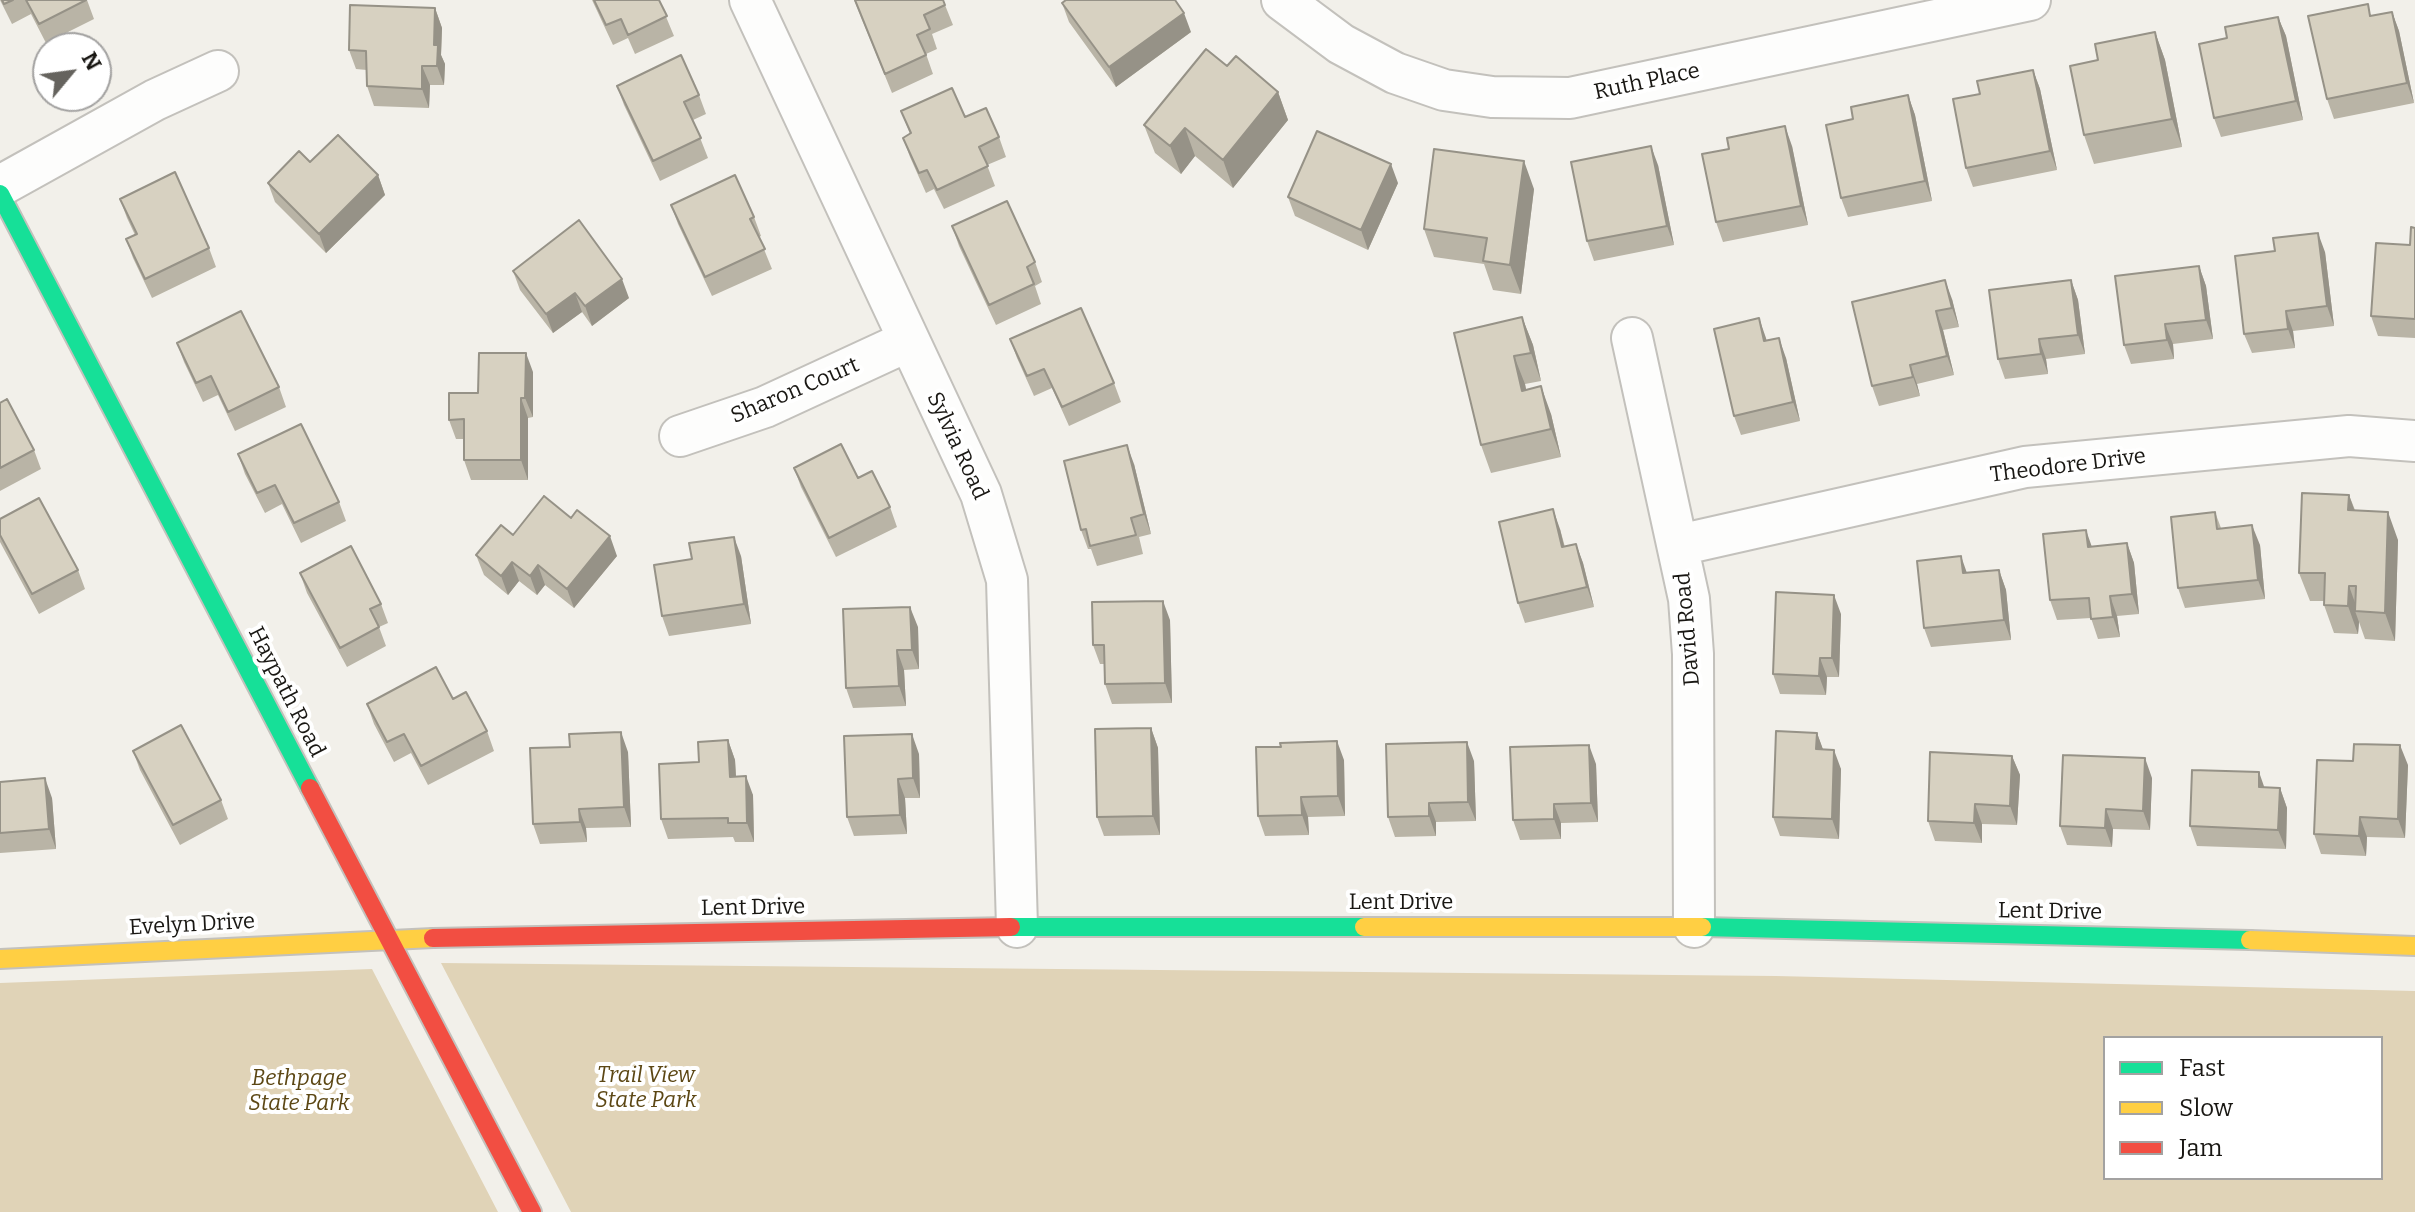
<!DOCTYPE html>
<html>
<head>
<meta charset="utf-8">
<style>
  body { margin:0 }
  #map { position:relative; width:2415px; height:1212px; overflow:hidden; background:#f2f0ea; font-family:Bitter,serif }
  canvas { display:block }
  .legend { position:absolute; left:2103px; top:1036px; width:280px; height:144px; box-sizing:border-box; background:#fff; border:2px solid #a3a2a1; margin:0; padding:10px 14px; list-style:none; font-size:24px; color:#191713 }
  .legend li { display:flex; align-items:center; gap:16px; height:40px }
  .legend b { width:40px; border:2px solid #a3a2a1 }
  .north { position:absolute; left:32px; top:32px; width:80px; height:80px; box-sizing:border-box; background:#fff; border:2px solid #a3a2a1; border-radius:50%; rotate:61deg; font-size:22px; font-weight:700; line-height:32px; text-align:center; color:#191713 }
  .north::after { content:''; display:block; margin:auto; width:28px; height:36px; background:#65635e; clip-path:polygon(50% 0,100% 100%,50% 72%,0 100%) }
</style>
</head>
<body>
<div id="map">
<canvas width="2415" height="1212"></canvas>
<ul class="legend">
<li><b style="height:10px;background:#16e098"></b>Fast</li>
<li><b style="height:10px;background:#ffcf43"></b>Slow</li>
<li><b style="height:10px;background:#f24e42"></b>Jam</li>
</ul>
<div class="north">N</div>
</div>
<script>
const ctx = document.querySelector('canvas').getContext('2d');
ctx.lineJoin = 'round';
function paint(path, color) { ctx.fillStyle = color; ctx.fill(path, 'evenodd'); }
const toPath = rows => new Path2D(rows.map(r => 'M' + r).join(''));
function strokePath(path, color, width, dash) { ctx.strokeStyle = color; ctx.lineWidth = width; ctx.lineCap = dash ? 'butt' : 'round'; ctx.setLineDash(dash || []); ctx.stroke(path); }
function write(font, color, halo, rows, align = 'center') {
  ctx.font = font + ' Bitter,serif'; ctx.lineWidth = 8; ctx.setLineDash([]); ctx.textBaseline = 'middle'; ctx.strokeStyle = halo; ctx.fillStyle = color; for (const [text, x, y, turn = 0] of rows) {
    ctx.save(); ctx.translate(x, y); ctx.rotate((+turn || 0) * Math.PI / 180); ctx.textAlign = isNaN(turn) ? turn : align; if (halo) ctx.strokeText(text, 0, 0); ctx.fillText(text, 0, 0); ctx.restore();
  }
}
paint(toPath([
  [441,963,1776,976,2415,991,2415,1212,571,1212],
  [2381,1038,2381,1178,2105,1178,2105,1038],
  [372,969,498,1212,0,1212,0,983]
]), '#e0d3b7');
const street = toPath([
  [750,0,981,494,1007,580,1017,927],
  [1282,0,1341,44,1395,73,1444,90,1492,97,1570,98,2030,0],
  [0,186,155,100,218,71],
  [1632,338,1689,599,1693,654,1694,927],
  [680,436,765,407,908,341],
  [1679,545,2025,467,2349,436,2415,441]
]);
const fast = toPath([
  [0,194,310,788],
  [1011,927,1364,927],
  [1702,927,2250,940]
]);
const slow = toPath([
  [1364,927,1702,927],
  [2250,940,2415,946],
  [0,959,433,938]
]);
const jam = toPath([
  [310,788,532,1212],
  [433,938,1011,927]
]);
strokePath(street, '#c3c1bc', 44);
strokePath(fast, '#c3c1bc', 22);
strokePath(slow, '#c3c1bc', 22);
strokePath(jam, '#c3c1bc', 22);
strokePath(street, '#fdfdfc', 40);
strokePath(fast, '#16e098', 18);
strokePath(slow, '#ffcf43', 18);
strokePath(jam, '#f24e42', 18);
paint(toPath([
  [0,0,87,0,94,19,46,43,31,14,12,24],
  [592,0,659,0,674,36,635,54,628,38,613,45],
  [854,0,943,0,953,25,932,34,937,49,926,54,933,74,892,93],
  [1062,3,1191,32,1116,87,1069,22],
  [435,8,442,28,441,55,445,64,444,85,430,85,429,108,374,106,367,86,367,70,356,69,349,50],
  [2392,12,2399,31,2414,103,2334,119,2327,99],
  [2278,17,2286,36,2303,120,2221,137,2214,118,2227,38],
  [2155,32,2165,60,2182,147,2094,164,2084,135,2098,60],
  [2033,70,2040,89,2057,170,1973,187,1966,168,1980,94],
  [617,86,699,95,706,114,693,120,708,158,660,181,624,105],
  [1278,92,1288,120,1233,188,1195,156,1181,174,1155,153,1144,125],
  [1908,95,1915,115,1932,201,1848,217,1841,198,1853,119],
  [901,111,965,117,999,137,1006,157,987,165,995,186,944,209,934,189,926,193,910,157,903,138,910,134],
  [1792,146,1808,225,1723,242,1716,222],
  [310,162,378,175,385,195,326,253,275,202,268,183],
  [1658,165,1674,245,1594,261,1587,241],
  [1398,183,1368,250,1295,216,1288,197],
  [1534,189,1521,294,1493,290,1484,264,1434,257,1424,229],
  [120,199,209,248,216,267,152,298,133,258,126,239,135,235,127,218],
  [671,205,754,217,761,236,759,237,772,269,712,296,678,224],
  [952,226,1035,262,1042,282,1035,286,1041,304,996,325,959,246],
  [2415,228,2415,338,2378,336,2371,316,2410,245],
  [2325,252,2334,326,2293,331,2295,348,2252,353,2244,334],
  [2199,266,2206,286,2213,339,2173,344,2174,359,2131,364,2124,345],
  [513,271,629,298,592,326,582,312,553,333,520,290],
  [2071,280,2078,300,2085,354,2046,359,2048,374,2005,379,1998,359],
  [1952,299,1959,327,1943,330,1954,375,1917,384,1920,396,1879,406,1872,386,1852,302],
  [1522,317,1533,345,1541,381,1525,384,1526,390,1551,414,1561,457,1491,473,1481,445],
  [1010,339,1114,383,1121,402,1069,426,1052,388,1034,396,1017,358],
  [1767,341,1786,358,1800,421,1741,435,1734,416],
  [177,343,279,387,286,407,235,431,218,395,203,402,184,362],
  [533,372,533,417,528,418,528,480,471,480,464,460,464,439,456,439,449,420,478,393],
  [0,403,34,450,41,469,0,491],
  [238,454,339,502,346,521,301,543,282,504,265,513,245,474],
  [1134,464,1151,534,1139,537,1143,554,1097,566,1091,549,1088,549,1081,530],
  [794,468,858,478,890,507,897,527,836,557,801,487],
  [2349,495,2355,510,2398,540,2395,641,2365,639,2359,622,2358,634,2334,633,2324,605,2324,601,2310,601,2299,573],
  [2215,512,2221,528,2260,545,2265,599,2185,608,2178,588],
  [0,519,78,570,85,589,39,614,0,542],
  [1560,529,1565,547,1576,544,1583,563,1594,607,1525,623,1518,603],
  [513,535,617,556,574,608,545,585,537,595,519,581,508,595,484,575,476,555],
  [2127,543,2134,563,2139,614,2117,616,2120,637,2098,639,2091,618,2057,620,2050,600,2092,547],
  [741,556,751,624,669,636,662,616],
  [1999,570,2006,590,2011,640,1931,647,1924,628,1967,573],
  [300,573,381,604,388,623,379,627,386,646,347,667,307,593],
  [1841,614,1839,677,1827,677,1826,695,1780,694,1773,674],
  [1170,620,1172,703,1112,704,1105,684,1104,664,1100,664,1093,645],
  [918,627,919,669,904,670,906,706,853,708,846,688],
  [453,699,487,731,494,751,428,785,411,753,394,762,374,724,367,704],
  [1151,728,1158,748,1160,835,1104,836,1097,817],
  [1817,733,1823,750,1841,769,1839,839,1780,836,1773,817],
  [728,740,735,760,736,776,753,795,754,842,735,842,733,837,668,839,661,819,699,762],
  [133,751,221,800,228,819,180,845,140,770],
  [628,752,631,827,586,828,587,842,540,844,533,824],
  [919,754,920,798,905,798,907,834,854,836,847,817],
  [2012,756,2020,775,2017,825,1982,824,1982,843,1935,841,1928,821],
  [1344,760,1345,816,1308,817,1309,835,1265,836,1258,816],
  [1474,761,1476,821,1436,822,1436,836,1395,837,1388,817],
  [1596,764,1598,822,1561,823,1561,839,1520,840,1513,820],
  [2408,765,2405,838,2367,837,2366,856,2321,854,2314,834],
  [2152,778,2150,830,2113,829,2112,847,2067,845,2060,826],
  [0,782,52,798,56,849,0,853],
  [2264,787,2280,788,2287,808,2286,849,2197,846,2190,826]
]), '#b9b4a6');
paint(toPath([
  [435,8,442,28,441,55,445,64,444,85,437,66,434,45],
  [2392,12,2399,31,2414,103,2407,83],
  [1184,13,1191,32,1116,87,1109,67],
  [2278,17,2286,36,2303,120,2296,101],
  [2155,32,2165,60,2182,147,2172,119],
  [422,66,430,85,429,108,422,89],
  [2033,70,2040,89,2057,170,2050,151],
  [1278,92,1288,120,1233,188,1223,160],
  [1908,95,1915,115,1932,201,1925,181],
  [1785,126,1792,146,1808,225,1801,206],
  [1185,128,1195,156,1181,174,1170,146],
  [1651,146,1658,165,1674,245,1667,226],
  [1524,161,1534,189,1521,294,1510,265],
  [1391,164,1398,183,1368,250,1361,230],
  [378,175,385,195,326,253,319,234],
  [2318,233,2325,252,2334,326,2327,306],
  [2199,266,2206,286,2213,339,2206,320],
  [622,279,629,298,592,326,585,306],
  [1945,280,1952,299,1959,327,1952,308],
  [2071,280,2078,300,2085,354,2078,335],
  [575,293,582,312,553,333,546,314],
  [1936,311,1943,330,1954,375,1947,356],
  [2286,311,2293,331,2295,348,2288,329],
  [1522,317,1533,345,1541,381,1531,353],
  [1759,318,1766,338,1771,361,1764,341],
  [2165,324,2173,344,2174,359,2167,340],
  [1779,338,1786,358,1800,421,1793,402],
  [2039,339,2046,359,2048,374,2041,354],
  [526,353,533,372,533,417,525,398],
  [1514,356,1525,384,1532,419,1522,391],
  [1910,365,1917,384,1920,396,1913,377],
  [1541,386,1551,414,1561,457,1551,429],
  [521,398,528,418,528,480,521,460],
  [1127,445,1134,464,1151,534,1144,514],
  [2349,495,2359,523,2348,510],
  [1553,509,1560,529,1569,567,1562,547],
  [2388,512,2398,540,2395,641,2385,613],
  [2252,525,2260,545,2265,599,2258,580],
  [2086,530,2093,550,2088,547],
  [610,536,617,556,574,608,567,589],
  [734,537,741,556,751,624,744,604],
  [2127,543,2134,563,2139,614,2132,594],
  [1576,544,1583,563,1594,607,1587,587],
  [1961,556,1968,576,1963,573],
  [512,562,519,581,508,595,501,576],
  [538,565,545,585,537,595,530,576],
  [1999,570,2006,590,2011,640,2004,620],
  [2349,586,2358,611,2355,611,2359,622,2358,634,2348,606],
  [1834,595,1841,614,1839,677,1832,658],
  [2110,596,2117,616,2120,637,2113,617],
  [1163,601,1170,620,1172,703,1165,683],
  [910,607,918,627,919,669,912,650],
  [897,650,904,670,906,706,899,686],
  [1820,658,1827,677,1826,695,1819,676],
  [1151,728,1158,748,1160,835,1153,816],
  [621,732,628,752,631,827,624,807],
  [1817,733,1824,752,1816,749],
  [912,734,919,754,920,798,913,778],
  [728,740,735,760,737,796,730,777],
  [1337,741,1344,760,1345,816,1338,796],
  [1467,742,1474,761,1476,821,1468,802],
  [1589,745,1596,764,1598,822,1591,803],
  [2400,745,2408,765,2405,838,2398,819],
  [1834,750,1841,769,1839,839,1832,819],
  [2012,756,2020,775,2017,825,2010,806],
  [2145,758,2152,778,2150,830,2143,811],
  [2259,772,2266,792,2259,787],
  [746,776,753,795,754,842,747,823],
  [45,778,52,798,56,849,49,829],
  [898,779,905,798,907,834,900,815],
  [2280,788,2287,808,2286,849,2278,830],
  [1301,797,1308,817,1309,835,1302,815],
  [1429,803,1436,822,1436,836,1429,816],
  [1554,804,1561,823,1561,839,1554,819],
  [1975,804,1982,824,1982,843,1974,823],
  [579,809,586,828,587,842,580,822],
  [2106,809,2113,829,2112,847,2105,828],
  [2360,817,2367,837,2366,856,2359,836]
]), '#969287');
const building = toPath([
  [2,0,13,0,4,4,2,0],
  [26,0,86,0,39,24,26,0],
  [594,0,659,0,667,16,628,35,621,19,606,25,594,0],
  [855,0,943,0,945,5,924,15,930,29,917,35,926,55,885,74,855,0],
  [1066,0,1175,0,1184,13,1109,67,1062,3,1066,0],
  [2368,4,2370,16,2392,12,2407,83,2327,99,2308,16,2368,4],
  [350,5,435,8,434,45,438,45,437,66,422,66,422,89,367,86,366,51,349,50,350,5],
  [2278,17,2296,101,2214,118,2199,44,2227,38,2225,27,2278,17],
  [2155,32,2172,119,2084,135,2070,66,2098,60,2095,44,2155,32],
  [1206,49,1227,66,1236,56,1278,92,1223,160,1185,128,1170,146,1144,125,1206,49],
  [681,55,699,95,684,102,701,138,653,161,617,86,681,55],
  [2033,70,2050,151,1966,168,1953,99,1980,94,1977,81,2033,70],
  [952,88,965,117,986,108,999,137,979,147,988,166,937,190,927,170,919,173,903,138,911,133,901,111,952,88],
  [1908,95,1925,181,1841,198,1826,125,1853,119,1851,107,1908,95],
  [1785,126,1801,206,1716,222,1702,154,1729,149,1727,138,1785,126],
  [1317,131,1391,164,1361,230,1288,197,1317,131],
  [338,135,378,175,319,234,268,183,299,151,310,162,338,135],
  [1651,146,1667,226,1587,241,1571,162,1651,146],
  [1434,149,1524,161,1510,265,1483,261,1487,238,1424,229,1434,149],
  [175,172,209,248,145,279,126,239,137,234,120,199,175,172],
  [735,175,754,217,750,219,765,249,705,277,671,205,735,175],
  [1007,201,1035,262,1027,267,1034,284,989,305,952,226,1007,201],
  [579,220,622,279,585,306,575,293,546,314,513,271,579,220],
  [2411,227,2415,228,2415,319,2371,316,2376,243,2410,245,2411,227],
  [2318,233,2327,306,2286,311,2288,329,2244,334,2235,256,2275,251,2273,238,2318,233],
  [2199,266,2206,320,2165,324,2167,340,2124,345,2115,276,2199,266],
  [1945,280,1952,308,1936,311,1947,356,1910,365,1913,377,1872,386,1852,302,1945,280],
  [2071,280,2078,335,2039,339,2041,354,1998,359,1989,290,2071,280],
  [1081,308,1114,383,1062,407,1044,369,1027,376,1010,339,1081,308],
  [241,311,279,387,228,412,211,376,196,383,177,343,241,311],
  [1522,317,1531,353,1514,356,1522,391,1541,386,1551,429,1481,445,1454,333,1522,317],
  [1759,318,1764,341,1779,338,1793,402,1734,416,1714,329,1759,318],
  [479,353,526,353,525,398,521,398,521,460,464,460,464,419,449,420,449,393,478,393,479,353],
  [7,399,34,450,0,468,0,403,7,399],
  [301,424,339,502,294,523,275,485,257,493,238,454,301,424],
  [841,444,858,478,872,471,890,507,829,538,794,468,841,444],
  [1127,445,1144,514,1131,518,1136,535,1090,546,1086,529,1081,530,1064,461,1127,445],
  [2302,493,2349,495,2348,510,2388,512,2385,613,2355,611,2356,586,2349,586,2348,606,2324,605,2325,573,2299,573,2302,493],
  [544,496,571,518,577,510,610,536,567,589,538,565,530,576,512,562,501,576,476,555,501,525,513,535,544,496],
  [39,498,78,570,32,594,0,535,0,519,39,498],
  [1553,509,1562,547,1576,544,1587,587,1518,603,1499,522,1553,509],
  [2215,512,2217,529,2252,525,2258,580,2178,588,2171,517,2215,512],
  [2086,530,2088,547,2127,543,2132,594,2110,596,2113,617,2091,619,2089,598,2050,600,2043,534,2086,530],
  [734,537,744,604,662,616,654,565,692,559,689,543,734,537],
  [351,546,381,604,370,609,379,627,340,648,300,573,351,546],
  [1961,556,1963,573,1999,570,2004,620,1924,628,1917,561,1961,556],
  [1776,592,1834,595,1832,658,1820,658,1819,676,1773,674,1776,592],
  [1163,601,1165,683,1105,684,1104,645,1093,645,1092,602,1163,601],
  [910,607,912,650,897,650,899,686,846,688,843,609,910,607],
  [436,667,453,699,466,692,487,731,421,766,404,734,387,742,367,704,436,667],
  [181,725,221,800,173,825,133,751,181,725],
  [1151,728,1153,816,1097,817,1095,729,1151,728],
  [1776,731,1817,733,1816,749,1834,750,1832,819,1773,817,1776,731],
  [621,732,624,807,579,809,580,822,533,824,530,748,570,747,569,734,621,732],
  [912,734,913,778,898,779,900,815,847,817,844,736,912,734],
  [728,740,730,777,746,776,747,823,728,823,728,818,661,819,659,764,699,762,698,742,728,740],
  [1337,741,1338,796,1301,797,1302,815,1258,816,1256,747,1281,747,1280,743,1337,741],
  [1467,742,1468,802,1429,803,1429,816,1388,817,1386,744,1467,742],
  [2354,744,2400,745,2398,819,2360,817,2359,836,2314,834,2317,760,2353,761,2354,744],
  [1589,745,1591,803,1554,804,1554,819,1513,820,1510,747,1589,745],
  [1930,752,2012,756,2010,806,1975,804,1974,823,1928,821,1930,752],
  [2063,755,2145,758,2143,811,2106,809,2105,828,2060,826,2063,755],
  [2192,770,2259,772,2259,787,2280,788,2278,830,2190,826,2192,770],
  [45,778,49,829,0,833,0,782,45,778]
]);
paint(building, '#d7d1c1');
strokePath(building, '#969287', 2);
write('22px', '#191713', '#fff', [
  ["Ruth Place",1647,82,-12],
  ["Sharon Court",795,391,-23],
  ["Sylvia Road",957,446,65],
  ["Theodore Drive",2068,466,-7],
  ["David Road",1688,629,-95],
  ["Haypath Road",286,692,63],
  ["Lent Drive",1401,903],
  ["Lent Drive",753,908,-1],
  ["Lent Drive",2050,912,1],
  ["Evelyn Drive",192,925,-3]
]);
write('italic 22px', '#5c4714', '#fff', [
  ["Trail View",646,1076],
  ["State Park",646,1101],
  ["Bethpage",299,1079],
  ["State Park",299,1104]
]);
</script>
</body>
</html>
